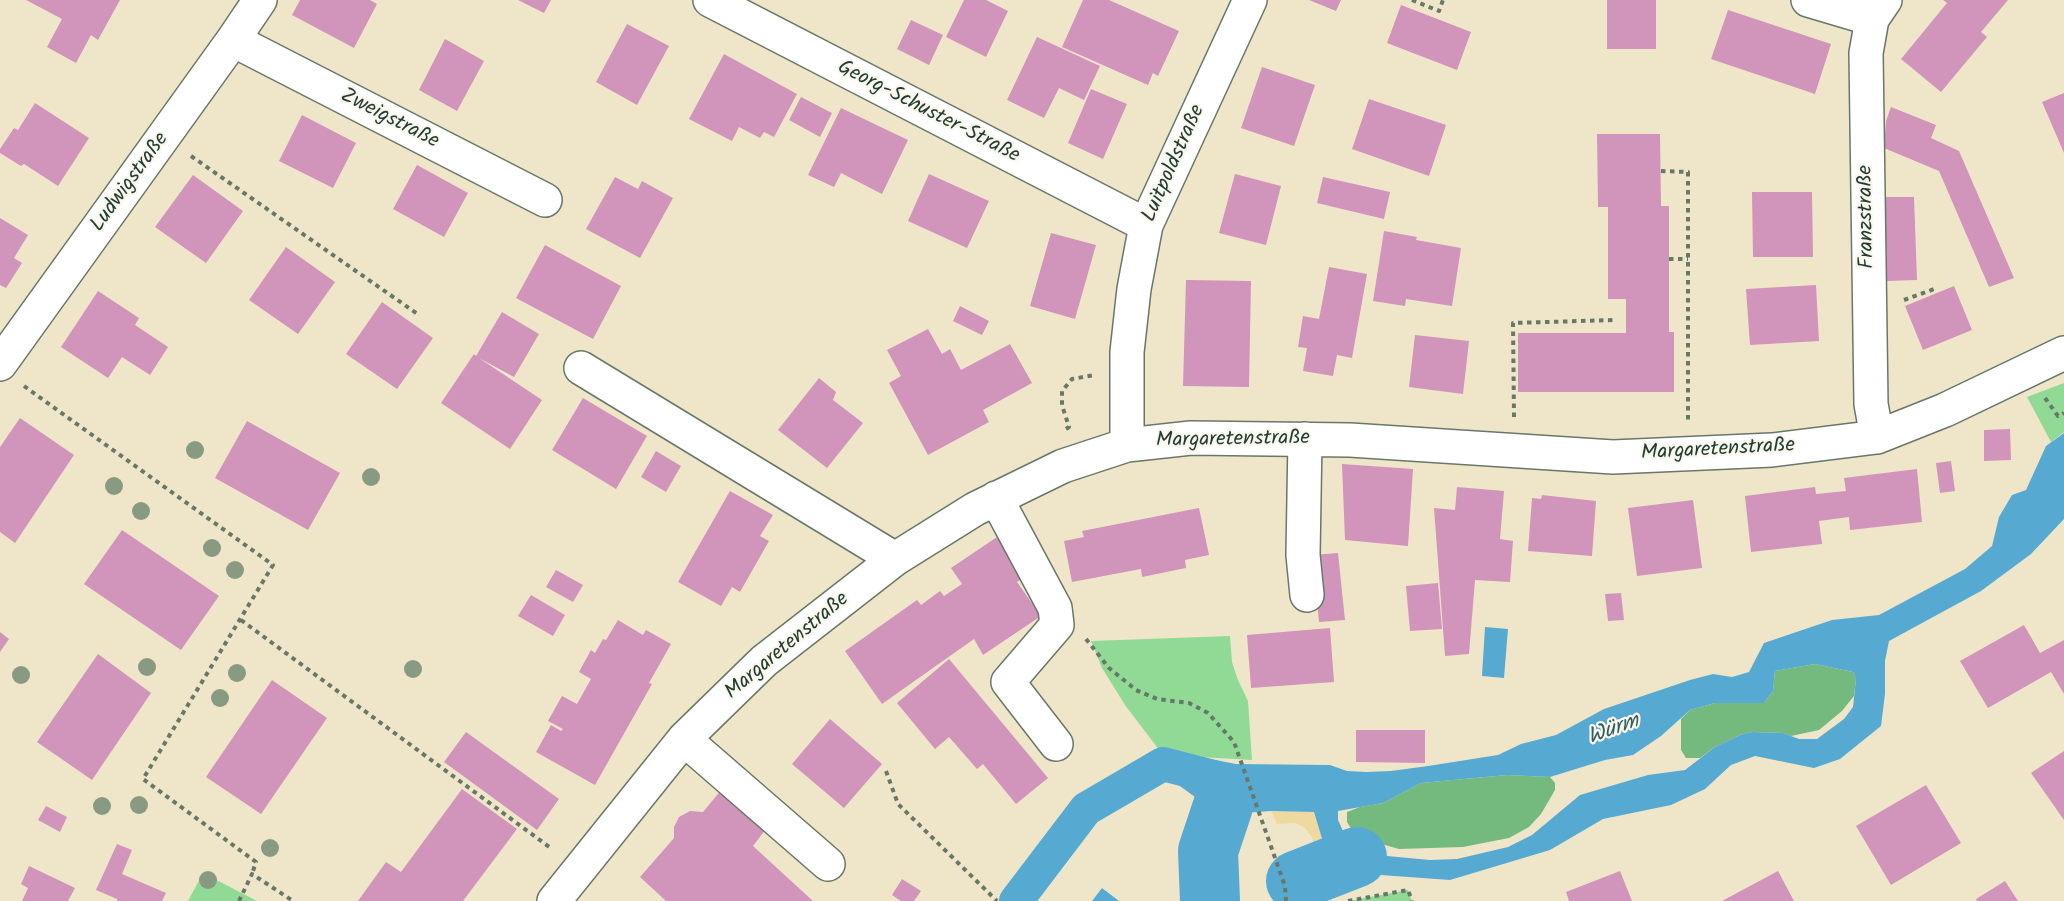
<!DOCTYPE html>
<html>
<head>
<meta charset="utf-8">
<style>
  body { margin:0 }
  canvas { display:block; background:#efe6ca }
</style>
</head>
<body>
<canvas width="2064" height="901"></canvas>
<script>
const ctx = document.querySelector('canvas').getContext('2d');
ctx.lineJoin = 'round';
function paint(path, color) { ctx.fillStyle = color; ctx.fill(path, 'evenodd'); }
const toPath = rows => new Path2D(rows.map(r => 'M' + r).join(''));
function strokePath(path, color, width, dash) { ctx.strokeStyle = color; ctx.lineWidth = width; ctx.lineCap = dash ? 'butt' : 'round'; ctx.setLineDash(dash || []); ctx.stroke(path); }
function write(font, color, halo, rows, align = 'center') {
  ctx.font = font + ' Kalam,sans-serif'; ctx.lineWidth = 4.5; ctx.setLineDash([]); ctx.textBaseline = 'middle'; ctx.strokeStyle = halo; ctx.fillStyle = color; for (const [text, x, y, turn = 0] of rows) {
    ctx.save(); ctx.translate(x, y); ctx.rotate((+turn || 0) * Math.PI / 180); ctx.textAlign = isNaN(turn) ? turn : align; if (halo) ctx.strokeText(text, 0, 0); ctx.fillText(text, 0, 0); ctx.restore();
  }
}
paint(toPath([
  [2064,383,2064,432,2051,442,2027,397],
  [1230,636,1232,662,1238,680,1248,701,1252,760,1163,755,1125,705,1102,668,1091,641],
  [203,873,257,901,188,901],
  [1408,890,1412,901,1348,901]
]), '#91da96');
paint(toPath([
  [1815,664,1853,672,1856,679,1854,696,1842,711,1819,730,1791,736,1783,733,1752,732,1740,735,1715,747,1700,758,1686,758,1681,750,1681,719,1690,710,1715,703,1764,703,1773,691,1775,671],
  [1507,775,1550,777,1555,783,1555,790,1541,814,1529,827,1509,838,1463,847,1399,849,1378,843,1353,832,1347,822,1347,812,1360,807,1383,803,1421,783]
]), '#74ba7f');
paint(toPath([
  [1271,811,1314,812,1328,858,1323,867,1323,870,1296,881,1293,875,1313,867,1316,857,1312,837,1304,827,1295,823,1277,824]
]), '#eeda9e');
paint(toPath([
  [2064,433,2064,519,2031,554,1981,591,1889,641,1885,661,1885,694,1881,726,1840,759,1814,768,1755,756,1731,765,1705,789,1671,805,1603,819,1550,850,1450,880,1367,874,1329,876,1323,867,1328,858,1314,812,1271,811,1243,813,1235,849,1238,881,1218,887,1194,885,1192,833,1195,797,1173,781,1173,760,1195,756,1236,764,1330,765,1347,771,1366,772,1391,771,1428,766,1498,755,1521,744,1556,735,1604,709,1690,680,1713,674,1732,677,1749,672,1764,643,1832,620,1879,615,1965,569,1992,546,1999,517,2012,495,2026,490,2046,446],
  [1815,664,1853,672,1856,679,1853,707,1844,719,1817,739,1799,739,1783,733,1752,732,1740,735,1715,747,1685,770,1648,775,1580,795,1532,835,1508,847,1457,859,1430,860,1387,856,1361,846,1343,831,1338,820,1338,811,1383,803,1421,783,1507,775,1550,777,1605,760,1633,755,1661,736,1690,710,1715,703,1764,703,1773,691,1775,671],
  [1485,627,1508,629,1504,678,1482,676],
  [1102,888,1119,901,1092,901]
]), '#56aad2');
strokePath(toPath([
  [1016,901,1086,809,1163,764,1217,778]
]), '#56aad2', 34);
strokePath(toPath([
  [1296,881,1357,857],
  [1210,901,1208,851,1223,806]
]), '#56aad2', 60);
paint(toPath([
  [26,0,120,0,98,40,91,35,76,63,47,47,62,19],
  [300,0,370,0,377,4,354,48,292,15],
  [518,0,551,0,544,13],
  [964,0,986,0,1008,11,986,57,946,37],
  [1083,0,1109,0,1179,31,1158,76,1153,73,1148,85,1062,47],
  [1309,0,1341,0,1336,11],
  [1607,0,1656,0,1656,49,1607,49],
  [1943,0,2008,0,1981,32,1987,37,1941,92,1901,59,1947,3],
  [1401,5,1471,32,1457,70,1387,43],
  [1728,10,1831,44,1815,94,1711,59],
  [911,20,943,35,929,65,897,49],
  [627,24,669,46,637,105,596,82],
  [1037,37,1100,66,1084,100,1059,88,1044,118,1007,100],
  [445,39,484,61,457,111,419,90],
  [724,54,797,94,774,137,764,132,760,138,739,127,732,141,689,119],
  [1262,67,1315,85,1294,146,1241,128],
  [1091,89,1127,104,1103,159,1068,143],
  [2064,93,2064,153,2042,102],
  [801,97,832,113,820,137,789,120],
  [1369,99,1446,125,1429,176,1352,149],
  [35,103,89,138,58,186,24,164,21,166,0,153,0,149,14,128,18,130],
  [1891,107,1936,125,1931,138,1959,151,2014,278,1989,287,1939,171,1884,148,1886,121],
  [841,108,908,140,882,194,841,173,834,187,808,175],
  [302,115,356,143,333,188,279,161],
  [1597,134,1660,134,1661,206,1669,206,1669,332,1674,332,1674,392,1518,392,1518,333,1626,333,1626,299,1608,299,1608,207,1598,207],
  [417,165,468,193,444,237,393,209],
  [929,174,989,201,967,248,908,221],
  [1235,174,1281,186,1266,245,1219,233],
  [193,175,243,211,206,263,155,227],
  [615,177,638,189,642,181,673,198,640,258,586,229],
  [1323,177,1390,192,1384,219,1317,203],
  [1752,192,1812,192,1813,257,1753,257],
  [1885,197,1914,197,1917,280,1887,281],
  [0,218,28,235,14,258,22,263,6,288,0,285],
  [1384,231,1417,237,1416,240,1461,248,1452,306,1406,299,1405,306,1373,301],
  [1051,233,1096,245,1075,319,1030,306],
  [545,245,621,286,593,339,516,298],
  [286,247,335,282,298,334,249,300],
  [1329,267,1367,274,1352,358,1337,355,1333,376,1303,371,1307,348,1298,347,1303,316,1319,319],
  [1186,280,1251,281,1249,387,1183,386],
  [1816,285,1819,341,1750,345,1746,289],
  [1954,286,1972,330,1923,350,1905,306],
  [98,291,139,318,135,325,168,347,150,375,122,357,108,378,61,347],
  [382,302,433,338,397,389,346,354],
  [960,306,989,321,982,335,953,321],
  [502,312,539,334,514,377,479,358,542,400,510,449,441,403,474,354,476,356],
  [928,329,942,354,950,349,961,370,1010,344,1032,383,983,410,989,422,928,455,889,383,901,376,887,350],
  [1415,335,1469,341,1463,394,1409,387],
  [819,378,836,392,833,400,863,423,827,468,778,430],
  [583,398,647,436,616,489,552,450],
  [20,418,74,455,15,543,0,532,0,447],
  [247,421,340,473,308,530,215,478],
  [2010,429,2011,460,1984,461,1984,430],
  [656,451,681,466,666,492,641,477],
  [1951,461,1955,491,1940,493,1936,463],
  [1342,464,1413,469,1408,546,1345,540],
  [1917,469,1922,522,1850,530,1849,517,1819,521,1822,544,1751,552,1745,496,1815,487,1816,494,1846,491,1844,478],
  [1457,487,1504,491,1500,539,1513,541,1510,582,1475,580,1469,654,1445,656,1434,508,1455,510],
  [730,491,773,515,760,536,769,541,740,592,732,587,721,606,678,582],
  [1542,495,1596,501,1592,556,1528,551,1532,498,1541,499],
  [1693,500,1702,568,1637,576,1628,508],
  [1199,508,1209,555,1185,560,1186,568,1142,577,1141,569,1072,582,1064,541,1084,537,1082,531],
  [122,530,219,596,181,650,84,584],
  [997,537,1024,577,1017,582,1041,616,983,655,974,639,882,704,845,651,917,600,921,605,940,591,944,596,962,584,951,568],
  [1338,553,1345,620,1319,622,1313,555],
  [556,570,583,585,573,602,546,587],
  [1438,583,1442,629,1410,631,1406,586],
  [1621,593,1624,620,1608,621,1605,594],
  [531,595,565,615,553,636,518,616],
  [618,620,643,635,646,630,671,644,649,683,652,684,595,785,536,752,551,725,561,731,563,729,548,721,562,696,577,704,591,679,579,672,591,650,595,653,603,639,606,640],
  [2024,625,2040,653,2064,640,2064,694,2051,672,1988,708,1960,661],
  [1330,628,1334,682,1251,688,1247,635],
  [0,632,9,639,0,652],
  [98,654,151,693,92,780,37,742],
  [949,659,1048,778,1016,804,983,764,977,769,949,737,935,749,897,703],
  [272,680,327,718,261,814,206,777],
  [830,719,882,764,844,808,792,764],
  [1356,730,1425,730,1425,763,1356,762],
  [466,732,559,799,537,830,444,762],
  [2064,751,2064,820,2031,773],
  [1926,785,1961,843,1891,885,1856,826],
  [462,789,517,829,463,901,358,901,386,862,401,872],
  [722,789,766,829,753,846,813,901,666,901,640,877,674,838,674,827,679,817,690,811,703,812],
  [46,806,67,817,60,832,38,820],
  [117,844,132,850,122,874,166,893,162,901,117,901,117,899,96,890],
  [29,866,75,888,68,901,22,901,28,888,21,884],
  [1620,871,1632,901,1569,901,1566,892],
  [1778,871,1794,901,1722,901],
  [902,879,921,891,914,901,901,901,892,895],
  [2005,881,2018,901,1977,901,1976,899]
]), '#d194bb');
const minor = toPath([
  [710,0,1146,225],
  [1808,0,1872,19],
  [233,40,545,200],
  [0,364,233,40,260,0],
  [581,368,895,559],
  [1877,437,1871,404,1866,53,1872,19,1885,0],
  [1305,439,1303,555,1307,595],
  [1127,445,1127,352,1134,289,1146,225,1250,0],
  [996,498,1055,608,1057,625,1008,682,1056,744],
  [684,739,828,864],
  [554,901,684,739,764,661,895,559,975,509,1063,466,1127,445,1191,438,1350,440,1613,457,1772,450,1877,437,1945,410,2064,353]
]);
strokePath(minor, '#687868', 36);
strokePath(toPath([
  [1412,0,1439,11,1443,0],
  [191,156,419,315],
  [1661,171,1688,172,1688,422],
  [1669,259,1688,259],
  [1904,300,1937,288],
  [24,386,273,565,143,779,256,862,252,874],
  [2045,398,2058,416,2064,413],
  [1514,417,1513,323,1614,320],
  [1066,429,1069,427,1062,405,1062,391,1072,379,1095,375],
  [241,620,552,849],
  [1086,639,1109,668,1136,690,1157,699,1189,703,1208,713,1234,742,1285,886,1286,901],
  [886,771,898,804,997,901],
  [239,901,252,874,293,901],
  [1348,901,1408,890,1412,901]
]), '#687868', 4, [4.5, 4.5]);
strokePath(minor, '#fff', 33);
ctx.fillStyle = '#899a82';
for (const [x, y] of [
  [195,450],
  [371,477],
  [114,486],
  [141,511],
  [212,548],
  [235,570],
  [147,667],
  [413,669],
  [237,673],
  [21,675],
  [220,698],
  [139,805],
  [102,806],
  [270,848],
  [208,880]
]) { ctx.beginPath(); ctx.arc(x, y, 9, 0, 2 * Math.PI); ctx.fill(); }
write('21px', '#1f3d34', '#fbf7ec', [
  ["Georg-Schuster-Straße",928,113,27],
  ["Zweigstraße",389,120,27],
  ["Luitpoldstraße",1175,164,-66],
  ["Ludwigstraße",131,183,-54],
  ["Franzstraße",1868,217,-91],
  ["Margaretenstraße",1233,441,-1],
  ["Margaretenstraße",1718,451,-3],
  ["Margaretenstraße",788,647,-40]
]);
write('italic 22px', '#305e63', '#fbf7ec', [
  ["Würm",1614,731,-20]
]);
</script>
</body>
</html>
